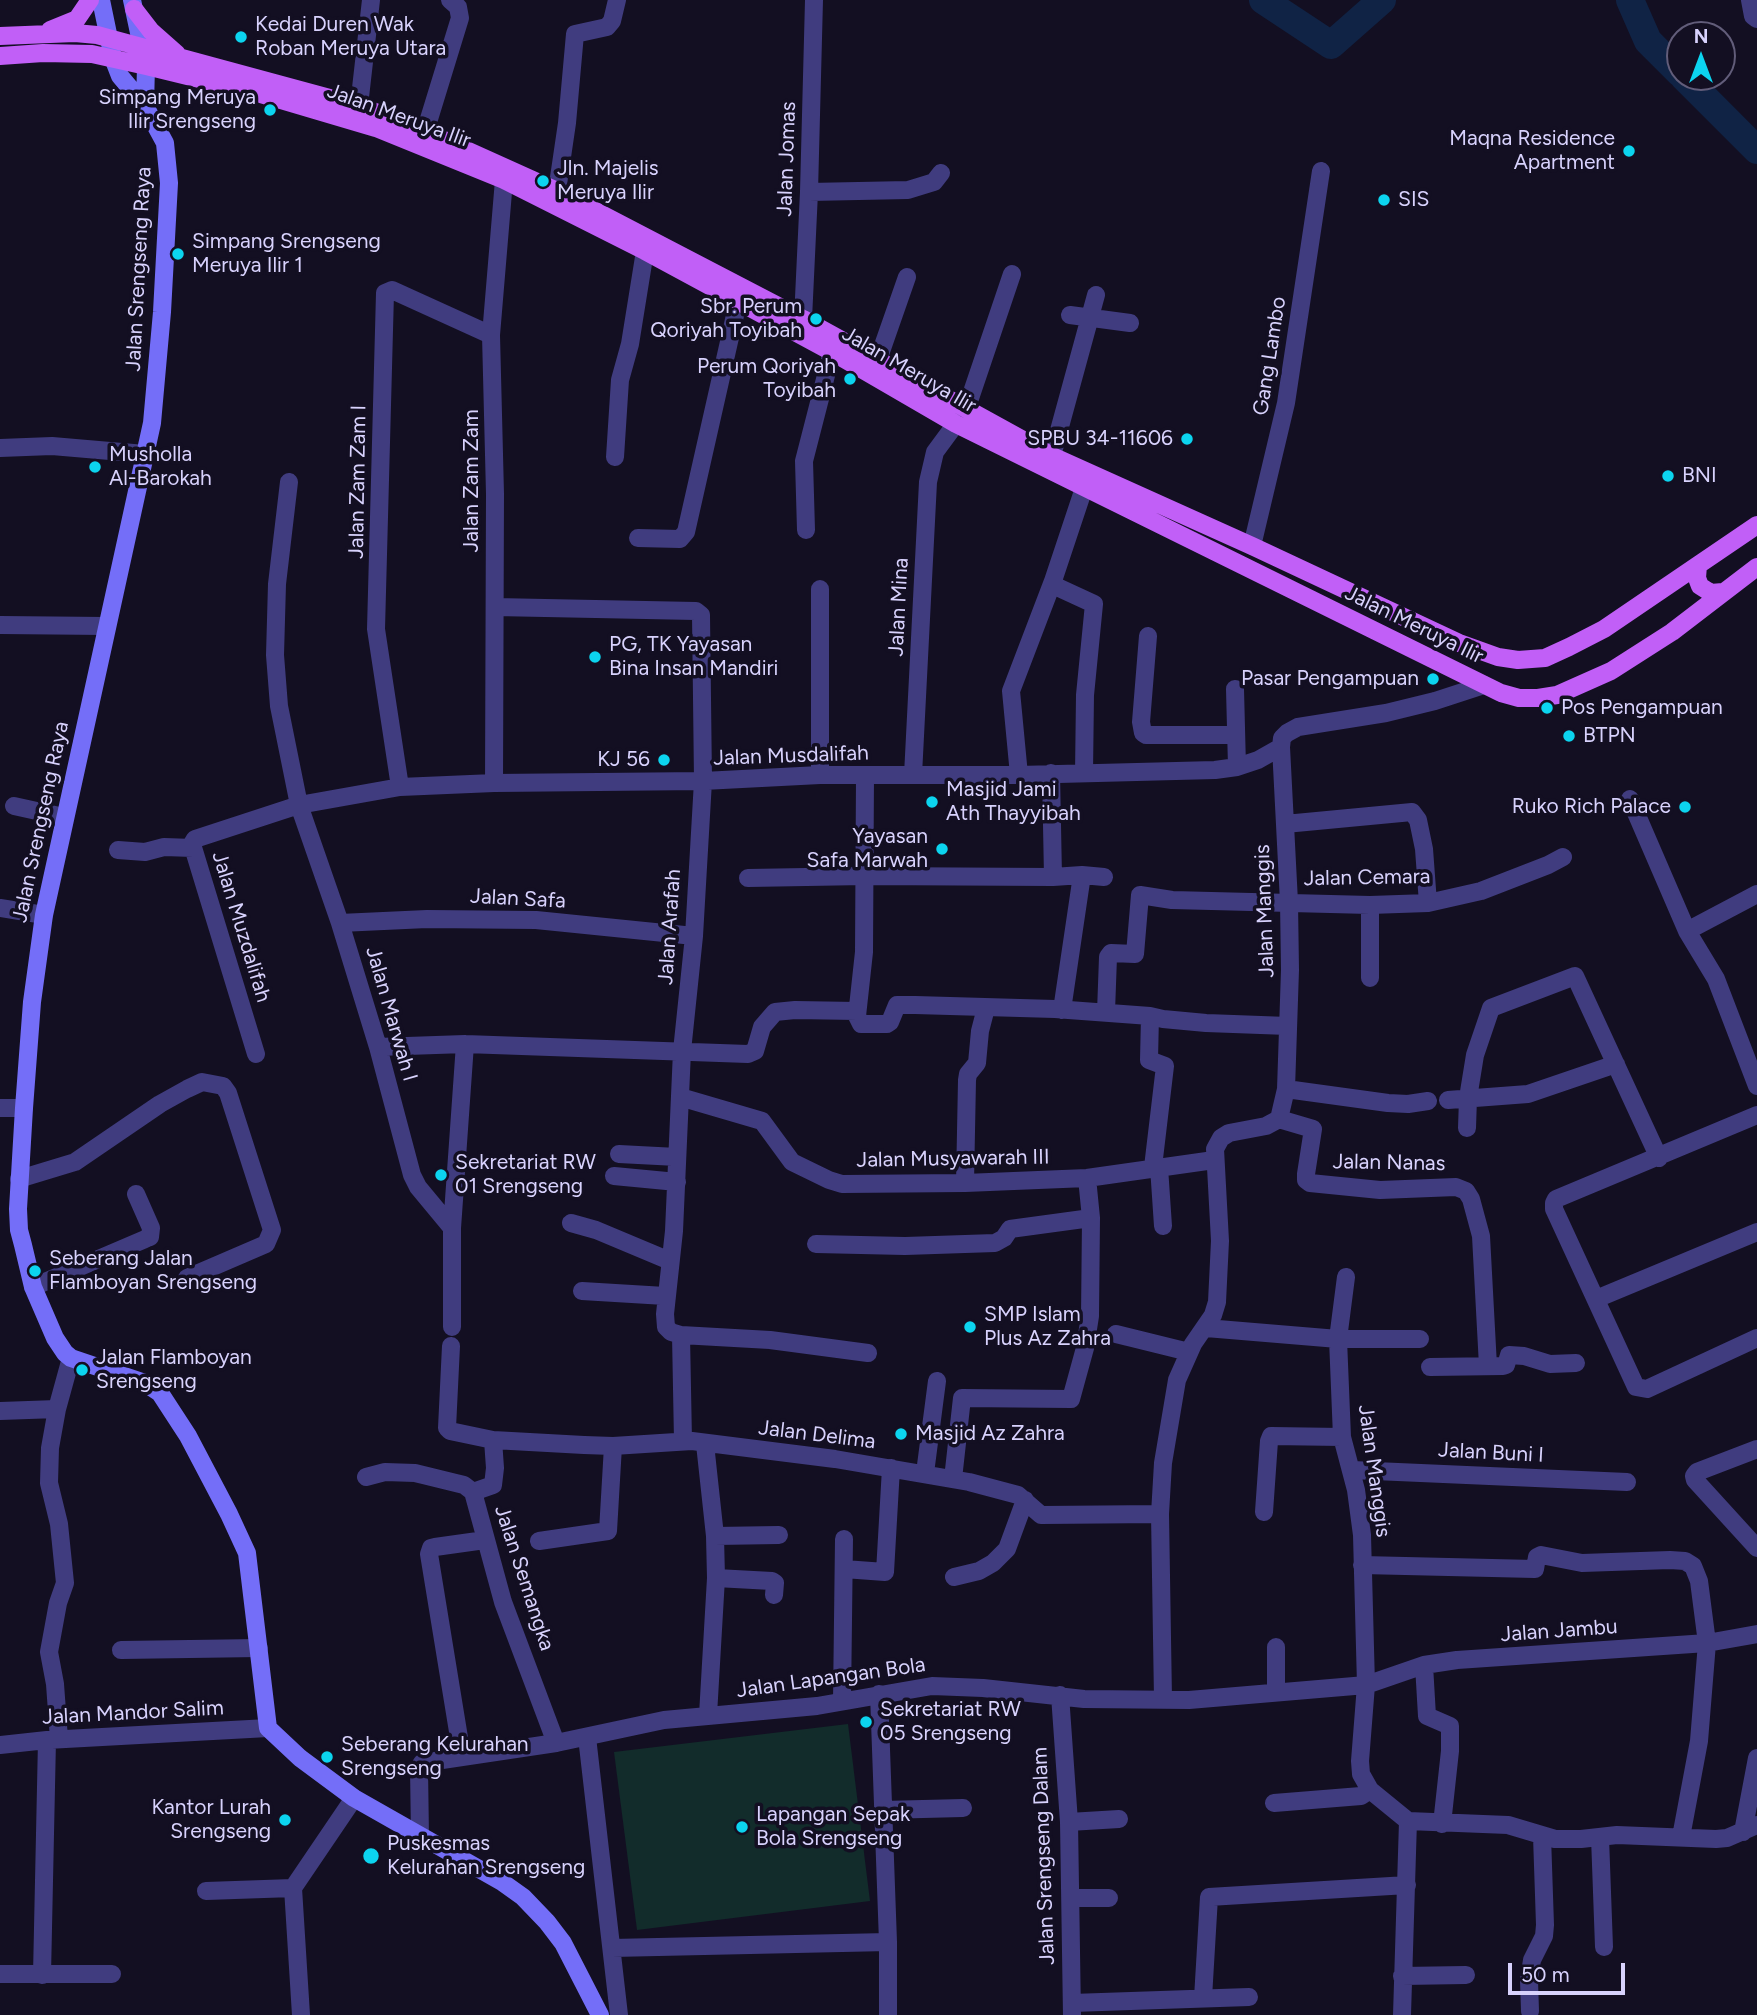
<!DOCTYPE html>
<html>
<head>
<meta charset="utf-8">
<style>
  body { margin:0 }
  #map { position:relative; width:1757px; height:2015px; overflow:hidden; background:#130f22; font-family:Figtree,sans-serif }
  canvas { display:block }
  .north { position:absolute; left:1666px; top:21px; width:70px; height:70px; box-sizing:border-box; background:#130f22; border:2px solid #625d7a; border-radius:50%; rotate:0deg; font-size:19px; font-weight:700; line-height:28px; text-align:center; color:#d8d2fd }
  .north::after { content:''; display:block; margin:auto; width:24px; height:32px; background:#0cd4ef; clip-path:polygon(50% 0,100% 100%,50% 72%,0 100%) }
  .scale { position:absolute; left:1508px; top:1963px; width:117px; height:32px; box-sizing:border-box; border:4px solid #d8d2fd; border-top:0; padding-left:9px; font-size:21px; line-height:24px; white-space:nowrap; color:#d8d2fd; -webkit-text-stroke:5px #130f22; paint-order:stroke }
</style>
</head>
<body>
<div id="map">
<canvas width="1757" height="2015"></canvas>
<div class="north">N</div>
<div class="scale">50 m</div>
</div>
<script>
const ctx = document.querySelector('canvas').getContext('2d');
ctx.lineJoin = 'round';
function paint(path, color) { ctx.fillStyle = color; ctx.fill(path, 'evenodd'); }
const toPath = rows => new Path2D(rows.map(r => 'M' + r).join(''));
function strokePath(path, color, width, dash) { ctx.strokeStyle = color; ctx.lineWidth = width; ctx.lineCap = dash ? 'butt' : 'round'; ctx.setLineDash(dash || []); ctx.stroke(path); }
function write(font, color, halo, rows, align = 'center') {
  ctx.font = font + ' Figtree,sans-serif'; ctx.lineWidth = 7; ctx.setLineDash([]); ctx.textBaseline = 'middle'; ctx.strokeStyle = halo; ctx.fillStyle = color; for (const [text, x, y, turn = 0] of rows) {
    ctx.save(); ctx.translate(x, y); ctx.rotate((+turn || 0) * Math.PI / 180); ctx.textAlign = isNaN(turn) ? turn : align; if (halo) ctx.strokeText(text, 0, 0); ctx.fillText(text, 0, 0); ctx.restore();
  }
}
paint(toPath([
  [848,1724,870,1901,637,1930,614,1752]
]), '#122c2b');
strokePath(toPath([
  [1263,0,1331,45,1382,0],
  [1630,0,1648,41,1680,73],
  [1684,77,1757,150]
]), '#102345', 28);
strokePath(toPath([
  [1750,0,1753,16,1757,19],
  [359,106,371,0],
  [425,132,460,18,458,7,450,0],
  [557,191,567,123,575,34,607,27,612,21,617,0],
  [809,192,908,190,934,182,941,173],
  [1070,315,1130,323],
  [803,319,809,192,814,0],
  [878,360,907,277],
  [0,448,52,446,145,454],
  [1052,456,1096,295],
  [615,457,620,380,630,344,645,251],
  [289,482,277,584,275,655,279,706,299,805,340,923,378,1047,412,1175,418,1187,452,1228],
  [806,530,804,461,832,352],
  [638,538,680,539,686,532,738,302],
  [1252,546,1286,403,1321,171],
  [495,607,696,611,701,615,703,781,694,936,682,1051,674,1231,665,1314,666,1327,671,1332,681,1335,683,1441],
  [0,625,106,626],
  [1148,636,1141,722,1143,733,1146,735,1235,735],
  [1235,689,1237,767],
  [1051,773,1053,877],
  [1084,773,1085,695,1094,604,1055,586,1053,581,1084,488],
  [820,775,820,589],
  [913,775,928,482,935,452,966,410,1012,274],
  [1019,775,1011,691,1053,581],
  [865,776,864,952,857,1016,861,1024,887,1024,890,1022,897,1005,915,1005,1055,1009,1150,1016,1163,1019,1206,1023,1288,1026],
  [494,783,495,494,491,335,504,180],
  [400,787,376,629,385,293,392,290,491,335],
  [1630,799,1687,931,1716,979,1757,1086],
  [14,806,64,817],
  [1285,824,1412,812,1418,820,1424,849,1428,903],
  [118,850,145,852,164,847,193,848],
  [1082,875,1104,877],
  [748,878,865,876,1053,877,1082,875,1062,1010],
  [1370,905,1370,978],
  [0,908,44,915],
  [340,923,427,919,536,920,694,936],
  [1687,931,1757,894],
  [1106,1012,1108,957,1111,953,1135,954,1140,895,1172,900,1370,905,1428,903,1481,891,1548,865,1563,857],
  [1150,1016,1149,1060,1165,1066,1153,1167],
  [378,1047,465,1044,748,1054,755,1051,762,1027,775,1012,795,1010,857,1011],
  [256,1054,192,844,195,839,299,805,400,787,494,783,703,781,820,775,1019,775,1215,770,1237,767,1258,760,1281,747],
  [1286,1089,1388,1103,1408,1104,1428,1101],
  [680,1097,762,1121,792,1162,829,1180,842,1184,965,1183,1087,1178,1214,1160],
  [1448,1100,1528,1094,1616,1064],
  [0,1108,24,1108],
  [1757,1115,1556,1199,1554,1203,1554,1209,1636,1387,1647,1389,1757,1338],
  [1279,1119,1313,1129,1306,1174,1306,1180,1310,1183,1380,1190,1456,1187,1466,1191,1471,1199,1481,1236,1488,1366],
  [1467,1128,1468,1098,1475,1055,1491,1008,1575,976,1659,1158],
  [619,1154,677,1157],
  [1159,1167,1163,1226],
  [614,1176,677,1182],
  [19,1179,75,1162,160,1104,187,1089,202,1082,223,1086,228,1093,272,1230,266,1244,187,1278],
  [965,1183,967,1080,968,1074,977,1063,980,1031,986,1008],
  [571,1223,596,1230,670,1261],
  [816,1244,905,1246,995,1243,1004,1238,1010,1229,1091,1218],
  [1346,1277,1338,1339,1342,1437,1356,1490,1362,1535,1366,1685,1360,1761,1361,1774,1370,1790,1408,1821,1402,2015],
  [33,1287,150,1237,151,1228,136,1194],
  [582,1291,665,1296],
  [1596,1299,1757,1232],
  [452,1327,452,1228,465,1044],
  [1206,1328,1338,1339,1420,1339],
  [1116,1334,1189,1352],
  [681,1335,770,1340,868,1353],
  [451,1346,447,1428,450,1431,493,1440,584,1445,613,1446,692,1441,835,1459,969,1482,1018,1495,1041,1515,1160,1514],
  [1430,1367,1503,1366,1506,1365,1509,1355,1524,1356,1550,1364,1576,1363],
  [0,1411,57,1409],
  [705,1444,715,1536,716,1578,708,1715],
  [1757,1449,1697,1472,1694,1476,1695,1480,1757,1548],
  [1352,1470,1627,1482],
  [925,1473,937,1381],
  [366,1477,385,1472,415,1473,464,1485,473,1492,503,1602,556,1743],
  [953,1479,962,1398,1071,1399,1085,1348,1090,1316,1091,1218,1087,1178],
  [473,1492,493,1485,495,1468,493,1440],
  [1264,1512,1269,1441,1271,1436,1342,1437],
  [715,1536,779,1535],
  [539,1541,608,1531,613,1446],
  [1362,1565,1535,1569,1537,1557,1541,1555,1582,1563,1670,1560,1685,1561,1693,1566,1699,1581,1707,1643,1699,1741,1681,1837],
  [844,1569,885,1572,891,1468],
  [954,1577,979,1571,993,1563,1007,1549,1025,1500],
  [716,1578,772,1581,775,1583,774,1595],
  [1276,1647,1276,1691],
  [121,1650,259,1648],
  [1424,1665,1427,1716,1450,1726,1450,1751,1442,1824],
  [879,1694,888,1942,888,2015],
  [1060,1695,1069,1822,1072,2015],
  [1163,1699,1160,1514,1163,1463,1177,1380,1193,1344,1213,1315,1217,1302,1220,1241,1215,1149,1221,1138,1229,1133,1266,1126,1279,1119,1286,1089,1290,970,1289,902,1281,747,1282,738,1287,733,1298,727,1386,713,1435,701,1484,685],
  [842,1701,844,1539],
  [587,1737,619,2015],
  [59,1739,55,1684,49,1652,58,1603,65,1583,59,1524,49,1483,50,1448,57,1409,71,1358],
  [0,1745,47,1740,268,1728],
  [462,1756,429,1554,431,1548,435,1547,485,1540],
  [1274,1803,1361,1796,1370,1790],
  [883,1810,963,1808],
  [1408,1821,1508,1825,1555,1839,1581,1839,1617,1835,1716,1839,1727,1838,1757,1825],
  [1069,1822,1119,1819],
  [1743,1832,1757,1758],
  [420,1837,419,1768,422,1763,556,1743,664,1720,817,1706,932,1686,983,1688,1084,1699,1189,1700,1366,1685,1424,1665,1457,1660,1707,1643,1757,1634],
  [1600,1837,1604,1947],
  [206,1891,293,1888],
  [1071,1898,1109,1898],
  [612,1948,888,1942],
  [0,1974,112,1974],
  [42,1975,47,1740],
  [1402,1976,1466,1975],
  [1203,1998,1209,1897,1407,1885],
  [1072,2003,1249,1997],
  [1530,2011,1529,1980,1532,1960,1544,1936,1545,1925,1542,1836],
  [301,2015,293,1888,354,1798]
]), '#403c7f', 18);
strokePath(toPath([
  [101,0,113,58,120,76,145,106,165,143,169,183,162,312,152,423,44,915,32,1002,24,1108,18,1209,19,1230,23,1245,33,1287,55,1338,65,1353,71,1358,145,1383,160,1393,188,1436,229,1514,247,1553,268,1728,300,1758,354,1798,502,1882,523,1897,547,1922,563,1943,600,2015],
  [132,0,146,66,145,106]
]), '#746ef8', 18);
strokePath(toPath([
  [134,9,151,31,177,54],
  [50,30,77,19,90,0],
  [0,36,75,33,97,35,359,106,415,127,557,191,803,319,1052,456,1252,546,1459,643,1498,657,1518,660,1545,658,1569,647,1604,629,1757,525],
  [0,56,43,53,92,54,146,66,261,94,376,128,504,180,645,251,832,352,956,424,1501,693,1519,698,1538,698,1557,695,1611,671,1672,632,1757,567],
  [1698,565,1697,578,1700,586,1711,593,1723,592]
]), '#c15ff7', 18);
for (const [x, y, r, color] of [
  [241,37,7,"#0cd4ef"],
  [270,110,7,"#0cd4ef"],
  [1629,151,7,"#0cd4ef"],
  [543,181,7,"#0cd4ef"],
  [1384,200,7,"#0cd4ef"],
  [178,254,7,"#0cd4ef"],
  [816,319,7,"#0cd4ef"],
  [850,379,7,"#0cd4ef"],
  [1187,439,7,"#0cd4ef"],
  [95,467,7,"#0cd4ef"],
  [1668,476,7,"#0cd4ef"],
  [595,657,7,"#0cd4ef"],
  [1433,679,7,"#0cd4ef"],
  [1547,708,7,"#0cd4ef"],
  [1569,736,7,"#0cd4ef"],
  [664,760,7,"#0cd4ef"],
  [932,802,7,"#0cd4ef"],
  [1685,807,7,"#0cd4ef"],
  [942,849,7,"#0cd4ef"],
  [441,1175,7,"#0cd4ef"],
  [35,1271,7,"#0cd4ef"],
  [970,1327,7,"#0cd4ef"],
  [82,1370,7,"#0cd4ef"],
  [901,1434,7,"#0cd4ef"],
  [866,1722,7,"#0cd4ef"],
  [327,1757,7,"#0cd4ef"],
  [285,1820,7,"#0cd4ef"],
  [742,1827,7,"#0cd4ef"],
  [371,1856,9,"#0cd4ef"]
]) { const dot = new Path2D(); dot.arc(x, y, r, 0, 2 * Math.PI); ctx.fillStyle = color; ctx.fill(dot); strokePath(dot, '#130f22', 2.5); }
write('21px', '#d8d2fd', '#130f22', [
  ["Kedai Duren Wak",255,25],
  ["Roban Meruya Utara",255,49],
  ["Simpang Meruya",256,98,"right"],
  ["Ilir Srengseng",256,122,"right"],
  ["Maqna Residence",1615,139,"right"],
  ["Apartment",1615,163,"right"],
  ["Jln. Majelis",557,169],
  ["Meruya Ilir",557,193],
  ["SIS",1398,200],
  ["Simpang Srengseng",192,242],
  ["Meruya Ilir 1",192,266],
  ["Sbr. Perum",802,307,"right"],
  ["Qoriyah Toyibah",802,331,"right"],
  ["Perum Qoriyah",836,367,"right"],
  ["Toyibah",836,391,"right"],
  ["SPBU 34-11606",1173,439,"right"],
  ["Musholla",109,455],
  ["Al-Barokah",109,479],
  ["BNI",1682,476],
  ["PG, TK Yayasan",609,645],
  ["Bina Insan Mandiri",609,669],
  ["Pasar Pengampuan",1419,679,"right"],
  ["Pos Pengampuan",1561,708],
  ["BTPN",1583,736],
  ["KJ 56",650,760,"right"],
  ["Masjid Jami",946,790],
  ["Ath Thayyibah",946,814],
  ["Ruko Rich Palace",1671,807,"right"],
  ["Yayasan",928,837,"right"],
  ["Safa Marwah",928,861,"right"],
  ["Sekretariat RW",455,1163],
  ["01 Srengseng",455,1187],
  ["Seberang Jalan",49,1259],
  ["Flamboyan Srengseng",49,1283],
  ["SMP Islam",984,1315],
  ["Plus Az Zahra",984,1339],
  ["Jalan Flamboyan",96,1358],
  ["Srengseng",96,1382],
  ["Masjid Az Zahra",915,1434],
  ["Sekretariat RW",880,1710],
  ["05 Srengseng",880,1734],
  ["Seberang Kelurahan",341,1745],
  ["Srengseng",341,1769],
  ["Kantor Lurah",271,1808,"right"],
  ["Srengseng",271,1832,"right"],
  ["Lapangan Sepak",756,1815],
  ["Bola Srengseng",756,1839],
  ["Puskesmas",387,1844],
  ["Kelurahan Srengseng",387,1868]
], 'left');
write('21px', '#d8d2fd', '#130f22', [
  ["Jalan Meruya Ilir",399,116,20],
  ["Jalan Jomas",787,159,-88],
  ["Jalan Srengseng Raya",139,269,-87],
  ["Gang Lambo",1270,356,-81],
  ["Jalan Meruya Ilir",909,370,30],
  ["Jalan Zam Zam",472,481,-90],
  ["Jalan Zam Zam I",358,482,-89],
  ["Jalan Mina",899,607,-87],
  ["Jalan Meruya Ilir",1414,625,26],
  ["Jalan Musdalifah",791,756,-2],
  ["Jalan Srengseng Raya",41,822,-78],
  ["Jalan Cemara",1367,878,-1],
  ["Jalan Safa",518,899,3],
  ["Jalan Manggis",1265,911,-92],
  ["Jalan Muzdalifah",241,927,73],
  ["Jalan Arafah",670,927,-86],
  ["Jalan Marwah I",391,1014,74],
  ["Jalan Musyawarah III",953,1159,-1],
  ["Jalan Nanas",1389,1163,1],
  ["Jalan Delima",817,1435,7],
  ["Jalan Buni I",1491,1453,3],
  ["Jalan Manggis",1374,1471,82],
  ["Jalan Semangka",524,1578,72],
  ["Jalan Jambu",1559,1631,-4],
  ["Jalan Lapangan Bola",831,1678,-8],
  ["Jalan Mandor Salim",133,1713,-3],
  ["Jalan Srengseng Dalam",1044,1856,-92]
]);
</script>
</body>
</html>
